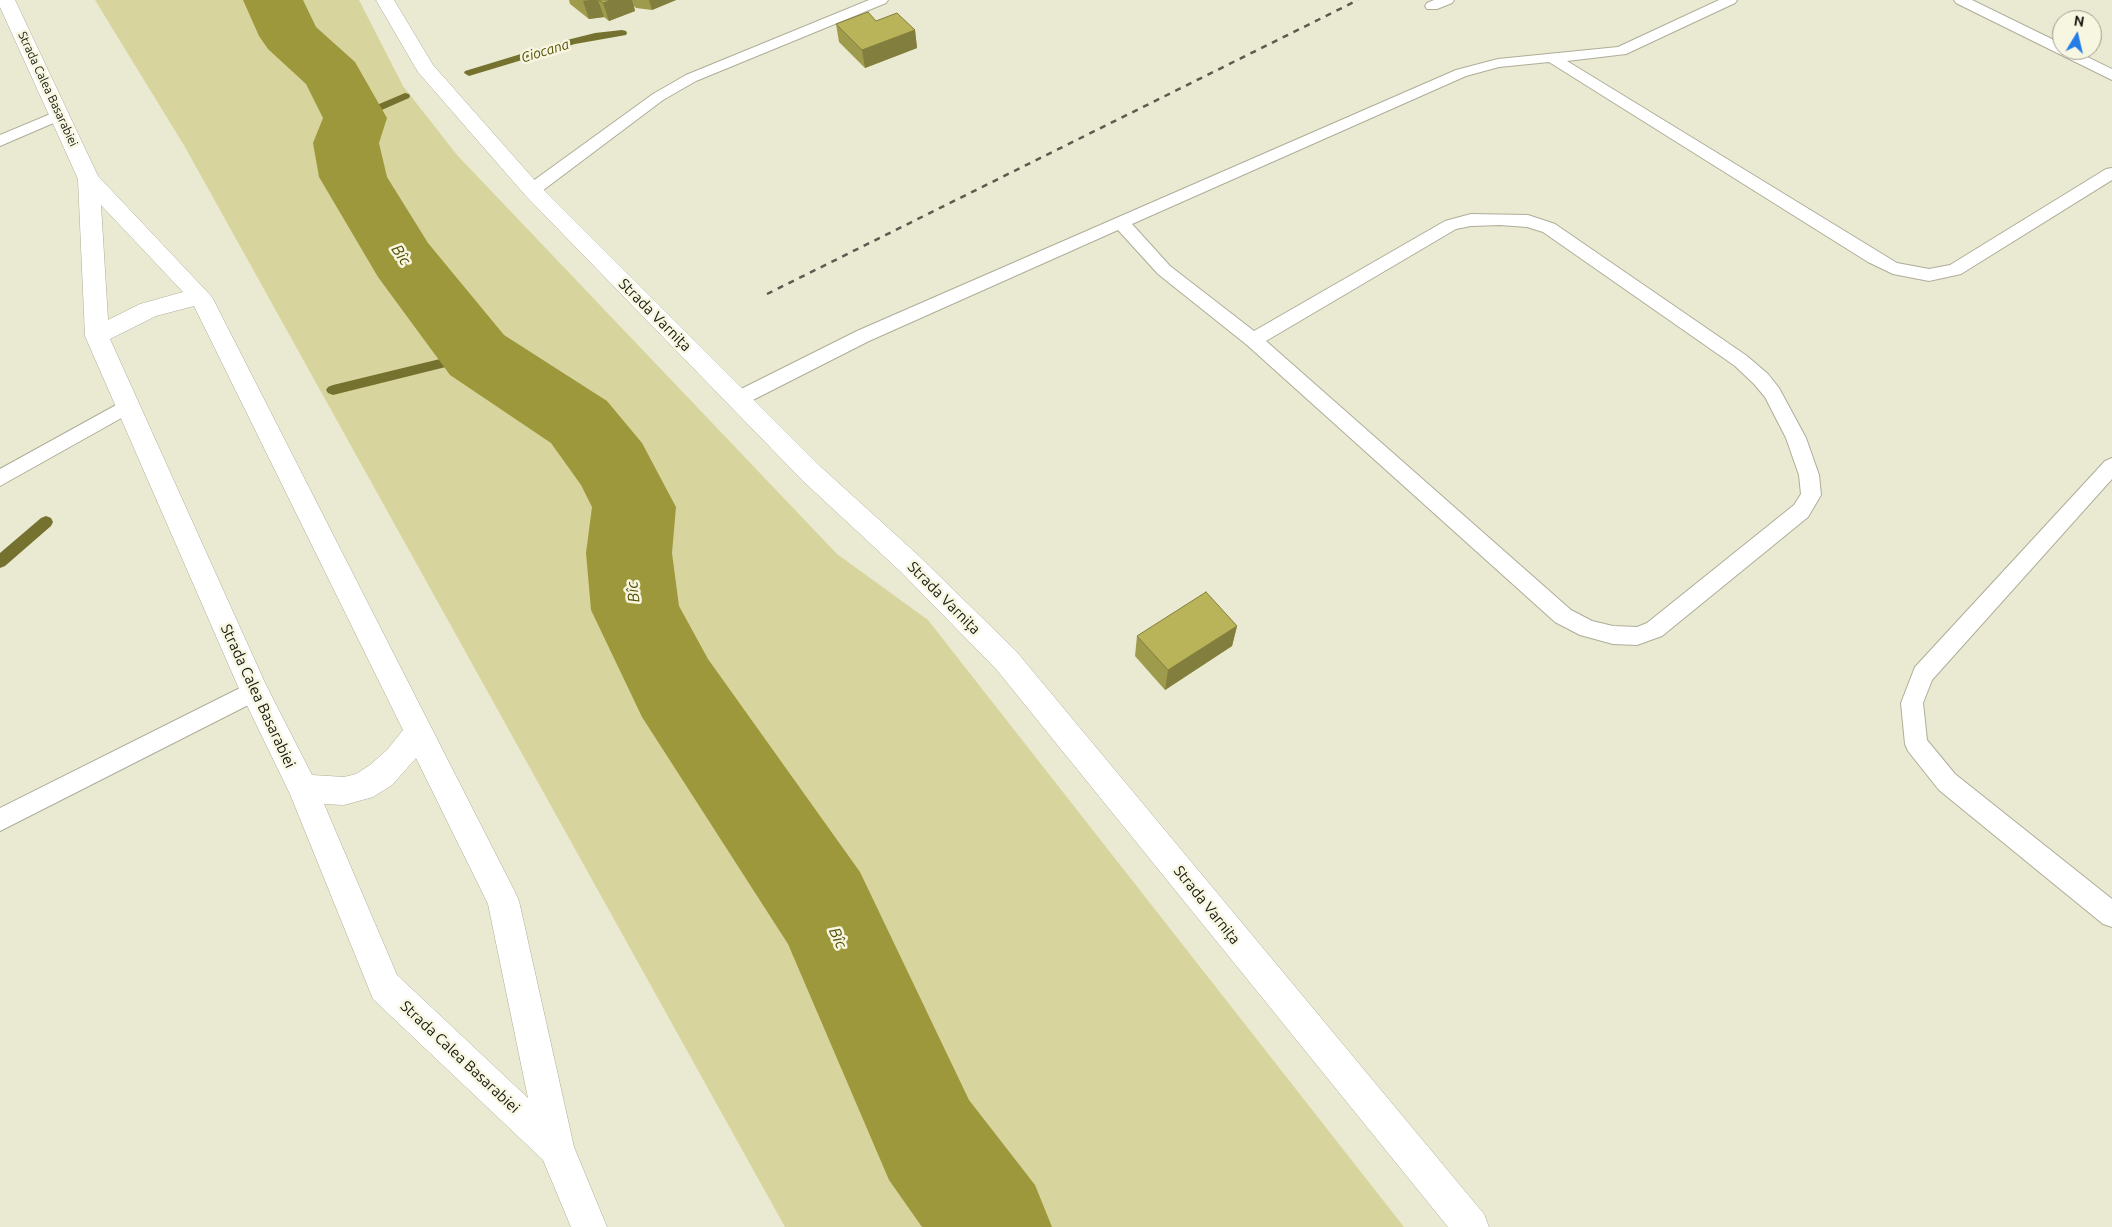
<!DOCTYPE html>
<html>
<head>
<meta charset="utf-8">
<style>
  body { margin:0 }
  #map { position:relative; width:2112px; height:1227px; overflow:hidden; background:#eae9d2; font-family:Ubuntu,sans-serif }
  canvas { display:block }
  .north { position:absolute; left:2052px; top:10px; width:50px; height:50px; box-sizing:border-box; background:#f7f6e0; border:1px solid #9d9d8c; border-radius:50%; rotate:9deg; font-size:14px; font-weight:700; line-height:20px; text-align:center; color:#17170f }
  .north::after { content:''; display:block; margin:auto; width:18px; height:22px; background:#247de7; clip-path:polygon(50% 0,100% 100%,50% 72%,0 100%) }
</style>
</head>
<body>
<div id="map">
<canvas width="2112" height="1227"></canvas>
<div class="north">N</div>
</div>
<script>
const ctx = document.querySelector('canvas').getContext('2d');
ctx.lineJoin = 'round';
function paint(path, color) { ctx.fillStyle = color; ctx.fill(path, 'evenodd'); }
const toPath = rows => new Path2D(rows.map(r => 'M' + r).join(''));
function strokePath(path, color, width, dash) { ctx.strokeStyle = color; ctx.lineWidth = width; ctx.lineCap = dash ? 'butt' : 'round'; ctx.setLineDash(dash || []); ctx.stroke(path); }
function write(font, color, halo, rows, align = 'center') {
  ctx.font = font + ' Ubuntu,sans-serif'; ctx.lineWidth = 5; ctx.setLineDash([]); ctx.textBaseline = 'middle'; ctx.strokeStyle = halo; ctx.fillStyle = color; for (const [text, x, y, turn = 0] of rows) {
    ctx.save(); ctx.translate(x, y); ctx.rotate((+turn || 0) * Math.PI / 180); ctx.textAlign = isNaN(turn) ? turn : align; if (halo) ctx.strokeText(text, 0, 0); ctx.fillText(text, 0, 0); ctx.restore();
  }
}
paint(toPath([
  [95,0,359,0,403,86,457,155,837,554,928,620,1404,1227,785,1227,185,147]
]), '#d7d59d');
paint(toPath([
  [622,30,626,31,627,33,626,35,575,44,469,76,464,73,465,71,567,40,595,33,622,30],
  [405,93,409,94,410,96,409,98,359,120,351,120,350,118,351,116,405,93],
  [477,350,482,352,483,355,482,358,333,395,328,393,326,390,328,387,333,385,477,350],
  [46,516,51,518,53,522,51,526,5,566,0,568,0,553,41,518,46,516]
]), '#75712e');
paint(toPath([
  [243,0,303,0,316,27,355,62,387,118,379,143,387,177,428,243,504,335,607,401,642,443,676,507,672,553,679,606,708,659,860,872,969,1100,1035,1185,1052,1227,922,1227,889,1180,788,944,642,717,591,610,586,553,592,507,581,485,551,443,450,375,378,277,319,177,313,143,323,118,306,84,268,49,259,36,243,0]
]), '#9d983b');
const lane = toPath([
  [869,0,888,0,886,3,696,81,663,100,538,194,532,195,526,194,524,190,526,186,653,94,686,75,869,0],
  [1434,0,1454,0,1452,3,1437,9,1427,9,1425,6,1427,3,1434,0],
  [1719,0,1737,0,1735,3,1626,54,1567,61,1897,263,1929,269,1950,265,2106,169,2112,168,2112,180,1961,274,1929,281,1893,274,1868,262,1549,62,1499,67,1466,76,1132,224,1170,266,1254,331,1445,221,1471,214,1528,215,1555,224,1747,356,1768,374,1779,388,1806,438,1819,475,1821,495,1808,517,1662,636,1637,645,1613,644,1580,635,1555,622,1247,345,1158,274,1118,230,869,341,745,404,738,406,731,404,729,399,731,394,857,331,1456,70,1498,59,1618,47,1719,0],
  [1500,225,1527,227,1543,232,1735,366,1754,384,1765,397,1786,438,1799,475,1801,494,1794,505,1647,623,1637,627,1613,626,1592,621,1571,610,1266,341,1456,229,1471,226,1500,225],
  [1954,0,1972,0,2062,44,2062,50,2073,50,2112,69,2112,80,1956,3,1954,0],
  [60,110,65,112,68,115,65,118,0,146,0,135,60,110],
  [127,399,134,401,136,406,134,411,0,486,0,469,127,399],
  [2112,458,2112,479,1932,680,1923,703,1927,740,1955,774,2112,899,2112,927,2103,924,1939,790,1908,751,1905,744,1901,703,1915,667,2105,461,2112,458],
  [254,681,262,684,265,691,262,698,0,831,0,808,254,681]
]);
const secondary = toPath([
  [376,0,394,0,433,65,539,185,821,467,919,556,1016,651,1484,1214,1489,1227,1448,1227,996,669,901,572,803,481,525,195,418,72,376,0]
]);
const primary = toPath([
  [0,0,15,0,98,176,212,297,514,890,519,901,574,1147,607,1227,571,1227,543,1160,373,999,290,794,240,691,85,336,78,179,0,7,0,0],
  [101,205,183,292,140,304,108,320,101,205],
  [194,306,403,730,387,750,370,765,356,774,344,777,312,775,266,685,110,339,156,316,194,306],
  [416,758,488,904,528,1098,397,975,324,804,344,805,373,797,392,785,416,758]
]);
strokePath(lane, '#aead98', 2);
strokePath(secondary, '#aead98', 1);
strokePath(primary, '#aead98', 1);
paint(lane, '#fff');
paint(secondary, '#fff');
paint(primary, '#fff');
strokePath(toPath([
  [767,294,1358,0]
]), '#5b5b4e', 2.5, [6, 6]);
paint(toPath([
  [569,0,676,0,652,10,636,8,634,6,635,11,609,21,604,17,589,19,570,4],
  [876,21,915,30,917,48,865,68,839,42,836,24],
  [1237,626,1232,646,1165,690,1135,656,1137,636]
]), '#9f9b4d');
paint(toPath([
  [590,0,598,0,604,17,589,19,583,1],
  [611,0,632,0,635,11,609,21,603,3],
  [649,0,676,0,652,10],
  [915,30,917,48,865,68,862,50],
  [1237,626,1232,646,1165,690,1168,670]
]), '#827e3e');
const building = toPath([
  [599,0,611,0,603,3,599,0],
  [868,12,876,21,897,13,915,30,862,50,836,24,868,12],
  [1206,592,1237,626,1168,670,1137,636,1206,592]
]);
paint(building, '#b9b459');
strokePath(building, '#827e3e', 1);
write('12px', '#17170f', '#f7f6e0', [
  ["Strada Calea Basarabiei",48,89,65]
]);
write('italic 14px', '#544f06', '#f7f6e0', [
  ["Ciocana",545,51,-17]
]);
write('15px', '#17170f', '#f7f6e0', [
  ["Strada Varnița",655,315,45],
  ["Strada Varnița",944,598,45],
  ["Strada Calea Basarabiei",258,696,65],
  ["Strada Varnița",1207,905,51],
  ["Strada Calea Basarabiei",460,1057,43]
]);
write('italic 16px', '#544f06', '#f7f6e0', [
  ["Bîc",401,255,56],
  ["Bîc",633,592,-96],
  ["Bîc",838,938,66]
]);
</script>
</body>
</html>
